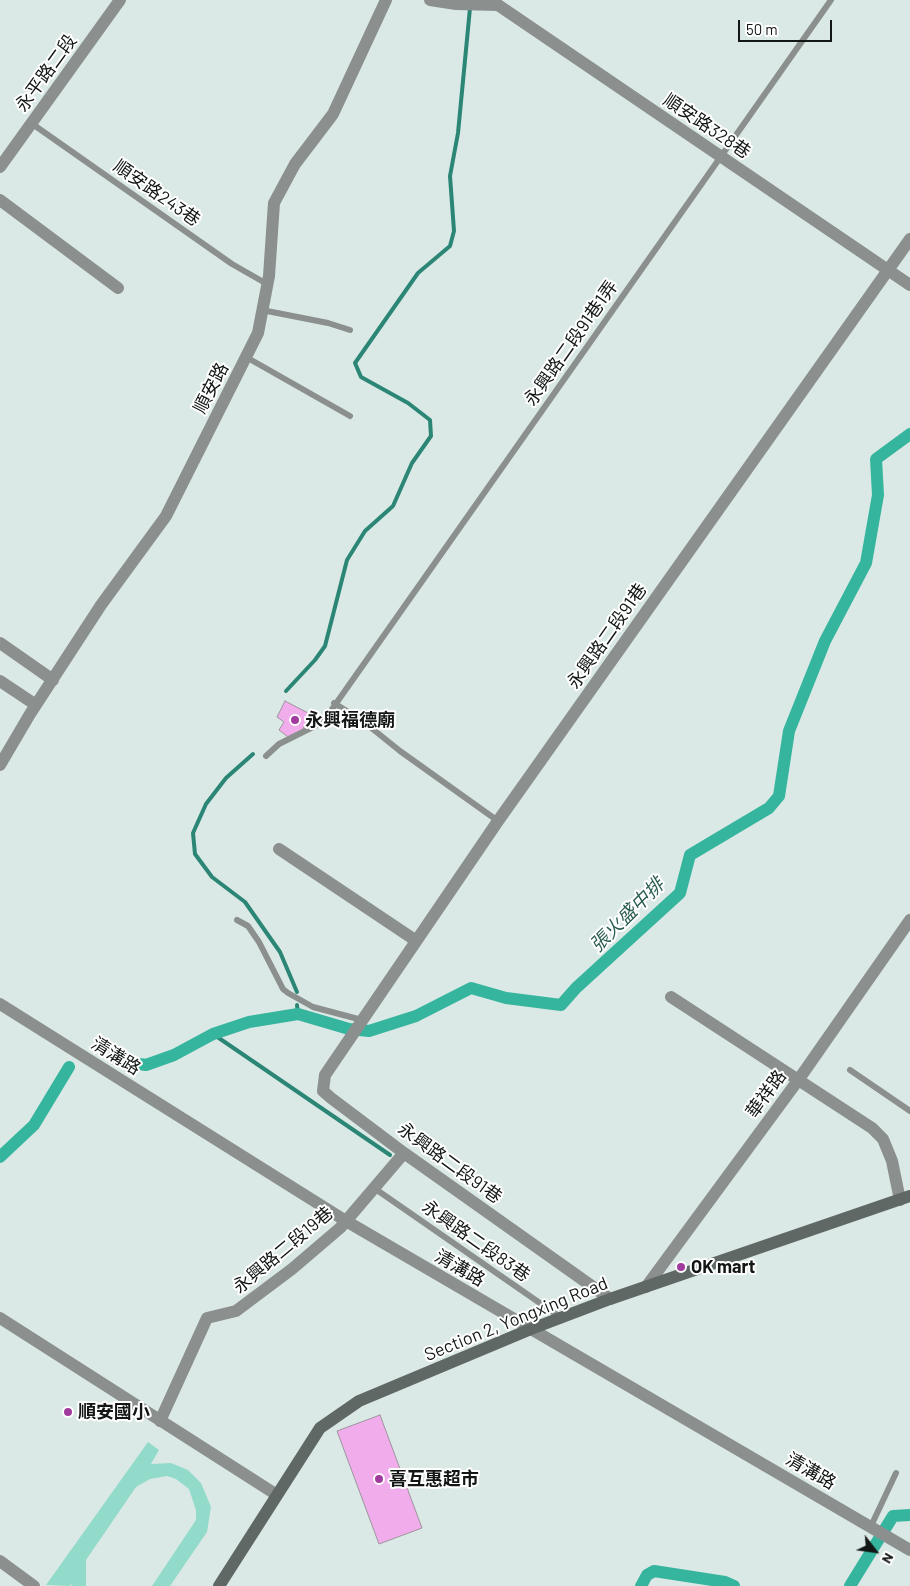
<!DOCTYPE html>
<html>
<head>
<meta charset="utf-8">
<style>
  body { margin:0 }
  #map { position:relative; width:910px; height:1586px; overflow:hidden; background:#dbe9e6; font-family:Barlow,sans-serif }
  canvas { display:block }
  .north { position:absolute; left:850px; top:1526px; width:50px; height:50px; -webkit-text-stroke:4px #fff; paint-order:stroke; rotate:120deg; font-size:14px; font-weight:700; line-height:20px; text-align:center; color:#121715 }
  .north::after { content:''; display:block; margin:auto; width:18px; height:22px; background:#121715; clip-path:polygon(50% 0,100% 100%,50% 72%,0 100%) }
  .scale { position:absolute; left:738px; top:20px; width:94px; height:22px; box-sizing:border-box; border:2px solid #121715; border-top:0; padding-left:6px; font-size:15px; line-height:18px; white-space:nowrap; color:#121715; -webkit-text-stroke:4px #fff; paint-order:stroke }
</style>
</head>
<body>
<div id="map">
<canvas width="910" height="1586"></canvas>
<div class="north">N</div>
<div class="scale">50 m</div>
</div>
<script>
const ctx = document.querySelector('canvas').getContext('2d');
ctx.lineJoin = 'round';
function paint(path, color) { ctx.fillStyle = color; ctx.fill(path, 'evenodd'); }
const toPath = rows => new Path2D(rows.map(r => 'M' + r).join(''));
function strokePath(path, color, width, dash) { ctx.strokeStyle = color; ctx.lineWidth = width; ctx.lineCap = dash ? 'butt' : 'round'; ctx.setLineDash(dash || []); ctx.stroke(path); }
function write(font, color, halo, rows, align = 'center') {
  ctx.font = font + ' Barlow,"Noto Sans TC",sans-serif'; ctx.lineWidth = 4; ctx.setLineDash([]); ctx.textBaseline = 'middle'; ctx.strokeStyle = halo; ctx.fillStyle = color; for (const [text, x, y, turn = 0] of rows) {
    ctx.save(); ctx.translate(x, y); ctx.rotate((+turn || 0) * Math.PI / 180); ctx.textAlign = isNaN(turn) ? turn : align; if (halo) ctx.strokeText(text, 0, 0); ctx.fillText(text, 0, 0); ctx.restore();
  }
}
paint(toPath([
  [148,1442,159,1450,151,1464,171,1463,188,1470,201,1483,211,1507,207,1532,170,1586,152,1586,196,1520,196,1510,189,1489,176,1479,167,1476,150,1479,136,1487,86,1560,86,1586,72,1586,71,1584,70,1586,46,1585]
]), '#92daca');
strokePath(toPath([
  [286,691,315,660,325,646,347,560,365,531,393,506,412,463,431,436,430,420,408,403,361,377,355,363,418,273,450,246,454,231,450,176,458,133,470,8],
  [253,754,226,778,206,804,193,833,195,854,212,877,245,902,280,952,297,992],
  [297,1005,298,1014],
  [213,1034,390,1155]
]), '#2b8675', 4);
strokePath(toPath([
  [119,1061,146,1065,174,1055,213,1034,249,1022,298,1014,349,1029,369,1031,416,1016,471,988,506,998,561,1005,576,988,680,893,690,855,769,808,779,796,789,731,825,641,866,563,878,495,876,459,910,434],
  [0,1157,34,1125,69,1067],
  [641,1586,647,1575,654,1571,725,1582,734,1586],
  [850,1586,893,1516,910,1515]
]), '#36b59e', 12);
const building = toPath([
  [285,701,312,715,302,730,288,737,279,730,284,722,277,717,285,701],
  [380,1415,422,1528,379,1544,337,1431,380,1415]
]);
paint(building, '#f0aceb');
strokePath(building, '#9d949c', 1);
strokePath(toPath([
  [31,123,232,264,267,284],
  [262,310,328,323,350,330],
  [246,357,350,416],
  [334,703,364,722,400,751,498,821],
  [266,756,279,744,323,722,831,0],
  [237,920,248,926,259,942,283,989,288,993,313,1007,362,1020],
  [850,1070,910,1111],
  [374,1188,560,1317],
  [871,1526,896,1473]
]), '#8b908f', 6);
strokePath(toPath([
  [430,0,456,4,498,5,910,285],
  [0,167,120,0],
  [0,200,118,288],
  [0,643,53,680],
  [0,681,36,705],
  [0,765,30,714,101,605,166,516,258,333,269,276,274,203,295,164,333,114,386,0],
  [279,849,415,940],
  [671,997,872,1128,883,1139,892,1161,900,1200],
  [0,1004,346,1221,910,1550],
  [646,1287,799,1079,910,920],
  [610,1299,404,1153,331,1098,323,1091,325,1075,498,821,910,239],
  [0,1318,277,1495],
  [160,1421,207,1318,236,1311,292,1269,340,1228,404,1153],
  [0,1561,34,1586]
]), '#8b908f', 12);
strokePath(toPath([
  [219,1586,320,1428,359,1401,531,1329,610,1299,910,1196]
]), '#606866', 12);
for (const [x, y, r, color] of [
  [295,720,5,"#a13a9d"],
  [681,1267,5,"#a13a9d"],
  [68,1412,5,"#a13a9d"],
  [379,1479,5,"#a13a9d"]
]) { const dot = new Path2D(); dot.arc(x, y, r, 0, 2 * Math.PI); ctx.fillStyle = color; ctx.fill(dot); strokePath(dot, '#fff', 2); }
write('18px', '#121715', '#fff', [
  ["永平路二段",46,73,-54],
  ["順安路328巷",707,126,34],
  ["順安路243巷",157,193,35],
  ["永興路二段91巷1弄",571,343,-55],
  ["順安路",211,388,-63],
  ["永興路二段91巷",607,636,-55],
  ["清溝路",116,1056,32],
  ["華祥路",766,1094,-54],
  ["永興路二段91巷",450,1163,36],
  ["永興路二段83巷",476,1241,35],
  ["永興路二段19巷",283,1250,-40],
  ["清溝路",460,1268,30],
  ["Section 2, Yongxing Road",516,1319,-22],
  ["清溝路",811,1471,30]
]);
write('bold 18px', '#121715', '#fff', [
  ["永興福德廟",305,720],
  ["OK mart",691,1267],
  ["順安國小",78,1412],
  ["喜互惠超市",389,1479]
], 'left');
write('italic 19px', '#2c5e54', '#fff', [
  ["張火盛中排",627,915,-45]
]);
</script>
</body>
</html>
